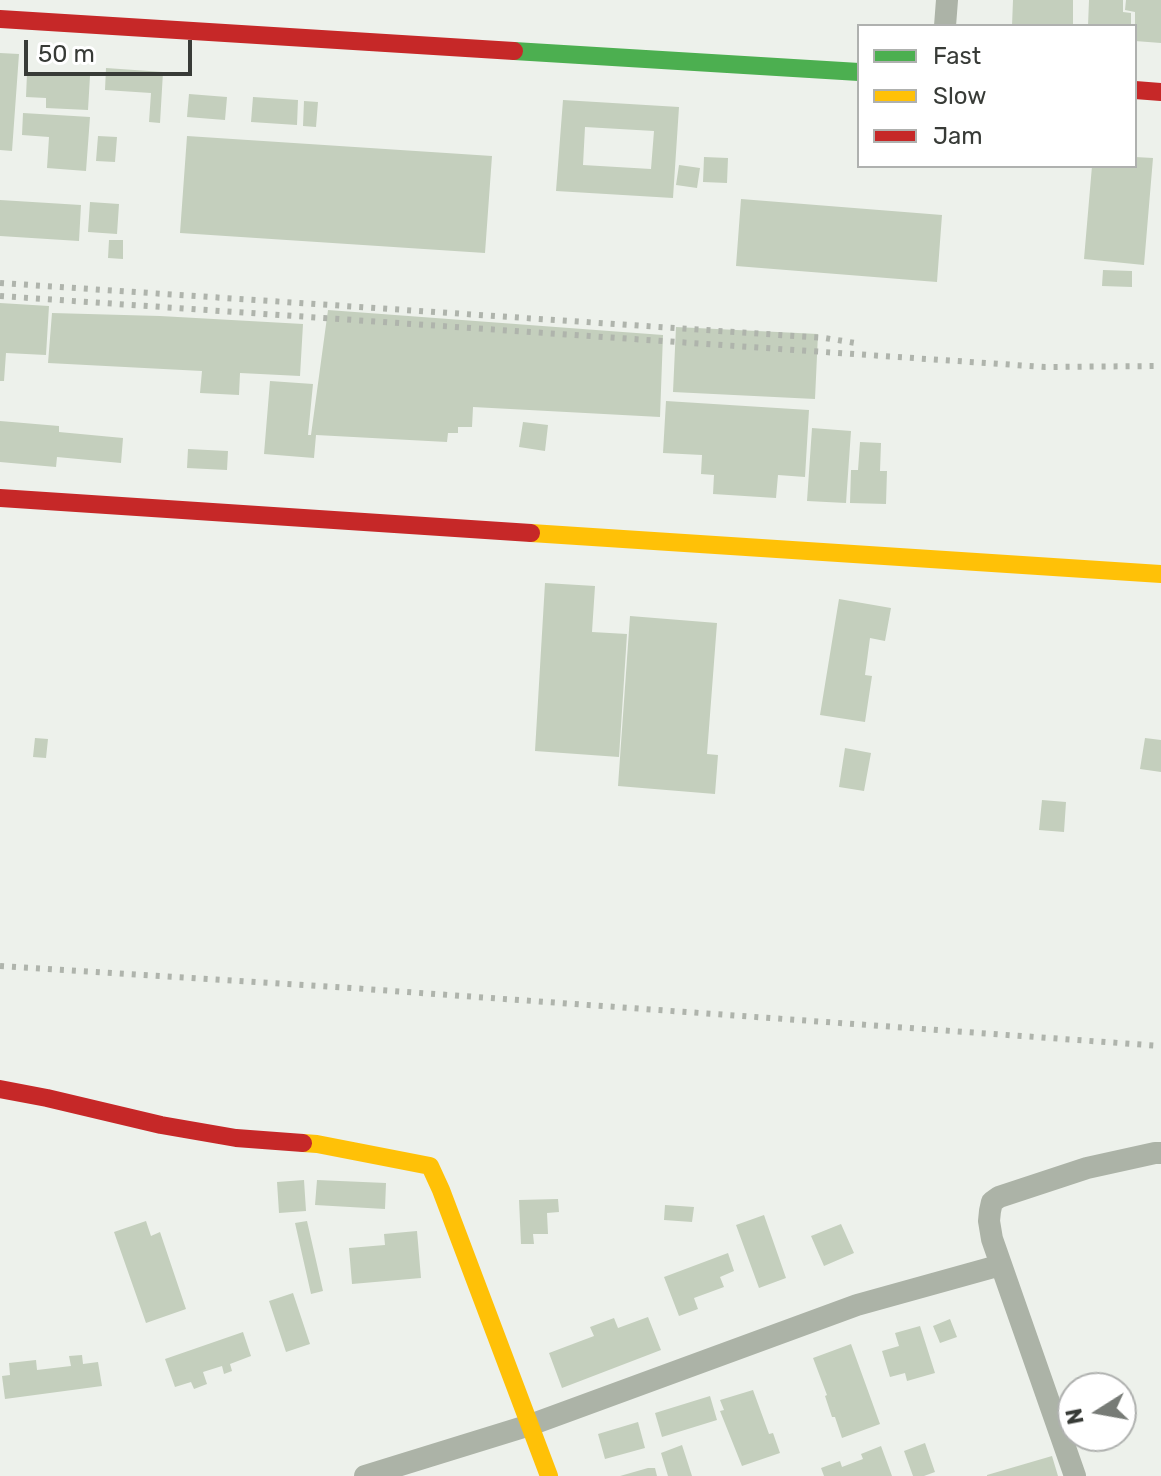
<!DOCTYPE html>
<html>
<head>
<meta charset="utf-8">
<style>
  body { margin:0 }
  #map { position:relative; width:1161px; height:1476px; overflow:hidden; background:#edf1eb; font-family:Rubik,sans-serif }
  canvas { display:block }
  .legend { position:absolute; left:857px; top:24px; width:280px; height:144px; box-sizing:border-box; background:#fff; border:2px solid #afb1af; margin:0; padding:10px 14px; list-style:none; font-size:24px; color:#383b37 }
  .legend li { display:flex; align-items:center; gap:16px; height:40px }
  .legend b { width:40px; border:2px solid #afb1af }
  .north { position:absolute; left:1057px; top:1372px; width:80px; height:80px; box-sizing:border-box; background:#fff; border:2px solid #afb1af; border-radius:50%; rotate:259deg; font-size:22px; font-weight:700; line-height:32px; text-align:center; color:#383b37 }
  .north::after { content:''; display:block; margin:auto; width:28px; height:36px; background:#777b76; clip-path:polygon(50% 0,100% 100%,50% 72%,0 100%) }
  .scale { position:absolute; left:24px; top:40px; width:168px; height:36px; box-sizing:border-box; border:4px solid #383b37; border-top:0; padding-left:10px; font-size:24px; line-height:28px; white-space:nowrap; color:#383b37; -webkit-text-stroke:6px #fff; paint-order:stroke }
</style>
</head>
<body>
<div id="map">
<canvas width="1161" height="1476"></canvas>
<ul class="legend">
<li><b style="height:10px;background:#4caf50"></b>Fast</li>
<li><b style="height:10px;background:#ffc107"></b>Slow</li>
<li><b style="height:10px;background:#c62828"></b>Jam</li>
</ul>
<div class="north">N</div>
<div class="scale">50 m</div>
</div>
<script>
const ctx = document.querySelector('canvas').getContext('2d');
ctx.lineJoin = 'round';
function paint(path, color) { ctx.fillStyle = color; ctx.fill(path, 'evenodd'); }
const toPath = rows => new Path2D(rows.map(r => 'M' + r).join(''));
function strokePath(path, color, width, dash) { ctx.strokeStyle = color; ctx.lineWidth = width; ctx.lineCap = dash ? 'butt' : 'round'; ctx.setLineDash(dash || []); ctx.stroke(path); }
paint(toPath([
  [1013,0,1073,0,1073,26,1012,26],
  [1089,0,1123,0,1123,12,1131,13,1131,26,1088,26],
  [1126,0,1161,0,1161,43,1135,41,1135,12,1125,10],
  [0,53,19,54,12,151,0,150],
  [106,68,163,72,160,123,149,122,151,93,105,90],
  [27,73,90,76,88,110,46,108,46,98,26,97],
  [189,94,227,97,225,120,187,117],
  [253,97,298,100,297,125,251,122],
  [563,100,679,107,673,198,556,191],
  [585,127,654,131,651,169,583,165],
  [304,101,318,102,316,127,303,126],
  [23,113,90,117,86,171,47,168,49,137,22,135],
  [98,136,117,137,115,162,96,161],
  [187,136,492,156,485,253,180,233],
  [704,157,728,158,727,183,703,182],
  [1135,157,1153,158,1144,265,1084,259,1092,166,1135,166],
  [679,165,700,168,697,188,676,185],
  [741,199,942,215,937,282,736,266],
  [0,200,81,205,79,241,0,236],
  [90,202,119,204,117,234,88,232],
  [109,240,123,240,123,259,108,258],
  [1103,270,1132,271,1132,287,1102,286],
  [0,303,49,306,46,355,6,353,4,381,0,381],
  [328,310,663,335,660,417,473,407,472,427,458,427,458,433,448,433,447,442,316,435,314,458,264,454,270,381,313,384,308,435,311,435],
  [52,313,160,316,303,324,300,376,240,373,239,395,200,393,202,371,48,363],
  [676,327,818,334,815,399,673,392],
  [666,401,809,410,805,477,778,475,776,498,713,494,714,475,701,474,702,455,663,453],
  [0,421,59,426,59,432,123,438,121,463,57,457,56,467,0,462],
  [523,422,548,425,545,451,519,447],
  [812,428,851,431,846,503,807,501],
  [860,442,881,443,880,471,887,471,886,504,850,503,851,470,858,470],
  [188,449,228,451,227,470,187,468],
  [545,583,595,586,592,632,627,634,619,757,535,751],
  [839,599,891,608,885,641,870,638,865,675,872,676,865,722,820,715],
  [630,616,717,623,707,754,718,755,715,794,618,786],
  [35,738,48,739,46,758,33,757],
  [1145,738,1161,740,1161,772,1140,769],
  [845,748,871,753,864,791,839,787],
  [1042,800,1066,802,1064,832,1039,830],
  [304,1180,306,1211,279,1213,277,1182],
  [317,1180,386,1183,385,1209,315,1205],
  [558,1199,559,1212,547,1213,548,1234,533,1234,534,1244,521,1244,519,1200],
  [665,1205,694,1207,692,1222,664,1220],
  [764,1215,786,1278,759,1288,736,1225],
  [146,1221,151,1236,160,1232,186,1309,146,1323,114,1232],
  [307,1221,323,1291,311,1294,295,1223],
  [841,1224,854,1253,824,1266,811,1236],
  [417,1231,421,1278,352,1284,349,1248,385,1245,384,1234],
  [728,1253,734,1271,720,1277,724,1287,694,1298,698,1309,679,1316,664,1277],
  [293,1293,310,1344,286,1352,269,1301],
  [648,1317,661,1350,562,1388,549,1353,594,1336,590,1327,614,1318,618,1328],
  [950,1319,957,1337,940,1343,933,1326],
  [920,1326,935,1373,907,1381,905,1373,890,1377,882,1351,899,1346,895,1333],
  [243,1332,251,1356,230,1364,232,1371,224,1374,222,1366,203,1372,207,1384,194,1389,191,1382,175,1387,165,1359],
  [851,1344,880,1424,842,1438,835,1417,832,1417,825,1396,827,1395,813,1358],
  [82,1355,83,1364,98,1362,102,1386,5,1399,2,1376,10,1375,9,1363,36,1360,37,1370,71,1366,69,1356],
  [753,1390,769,1434,773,1433,780,1453,742,1466,720,1411,724,1410,720,1400],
  [710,1396,717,1420,662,1437,655,1413],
  [638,1422,645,1448,605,1459,598,1434],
  [925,1443,935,1472,924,1476,913,1476,904,1451],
  [682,1445,692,1476,668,1476,661,1453],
  [881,1446,892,1476,824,1476,821,1468,840,1461,842,1467,863,1459,861,1454],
  [1052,1456,1058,1476,987,1476,987,1475],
  [648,1468,655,1468,657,1476,620,1476]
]), '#c4cfbd');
strokePath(toPath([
  [945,26,947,0],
  [365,1476,530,1425,857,1305,1001,1265],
  [1075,1476,992,1239,989,1221,990,1211,992,1202,999,1197,1087,1168,1155,1153,1161,1153]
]), '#acb3a7', 22);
strokePath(toPath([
  [514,51,859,72]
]), '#4caf50', 18);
strokePath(toPath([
  [531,533,1161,574],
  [303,1143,317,1144,430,1166,441,1190,549,1476]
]), '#ffc107', 18);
strokePath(toPath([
  [0,19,514,51],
  [1135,90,1161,92],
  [0,498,531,533],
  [0,1089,47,1098,161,1125,236,1138,303,1143]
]), '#c62828', 18);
strokePath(toPath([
  [0,283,825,338,861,344],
  [0,296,1045,367,1161,366],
  [0,966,351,988,1161,1046]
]), '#afb4ac', 6, [4, 8]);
</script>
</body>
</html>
